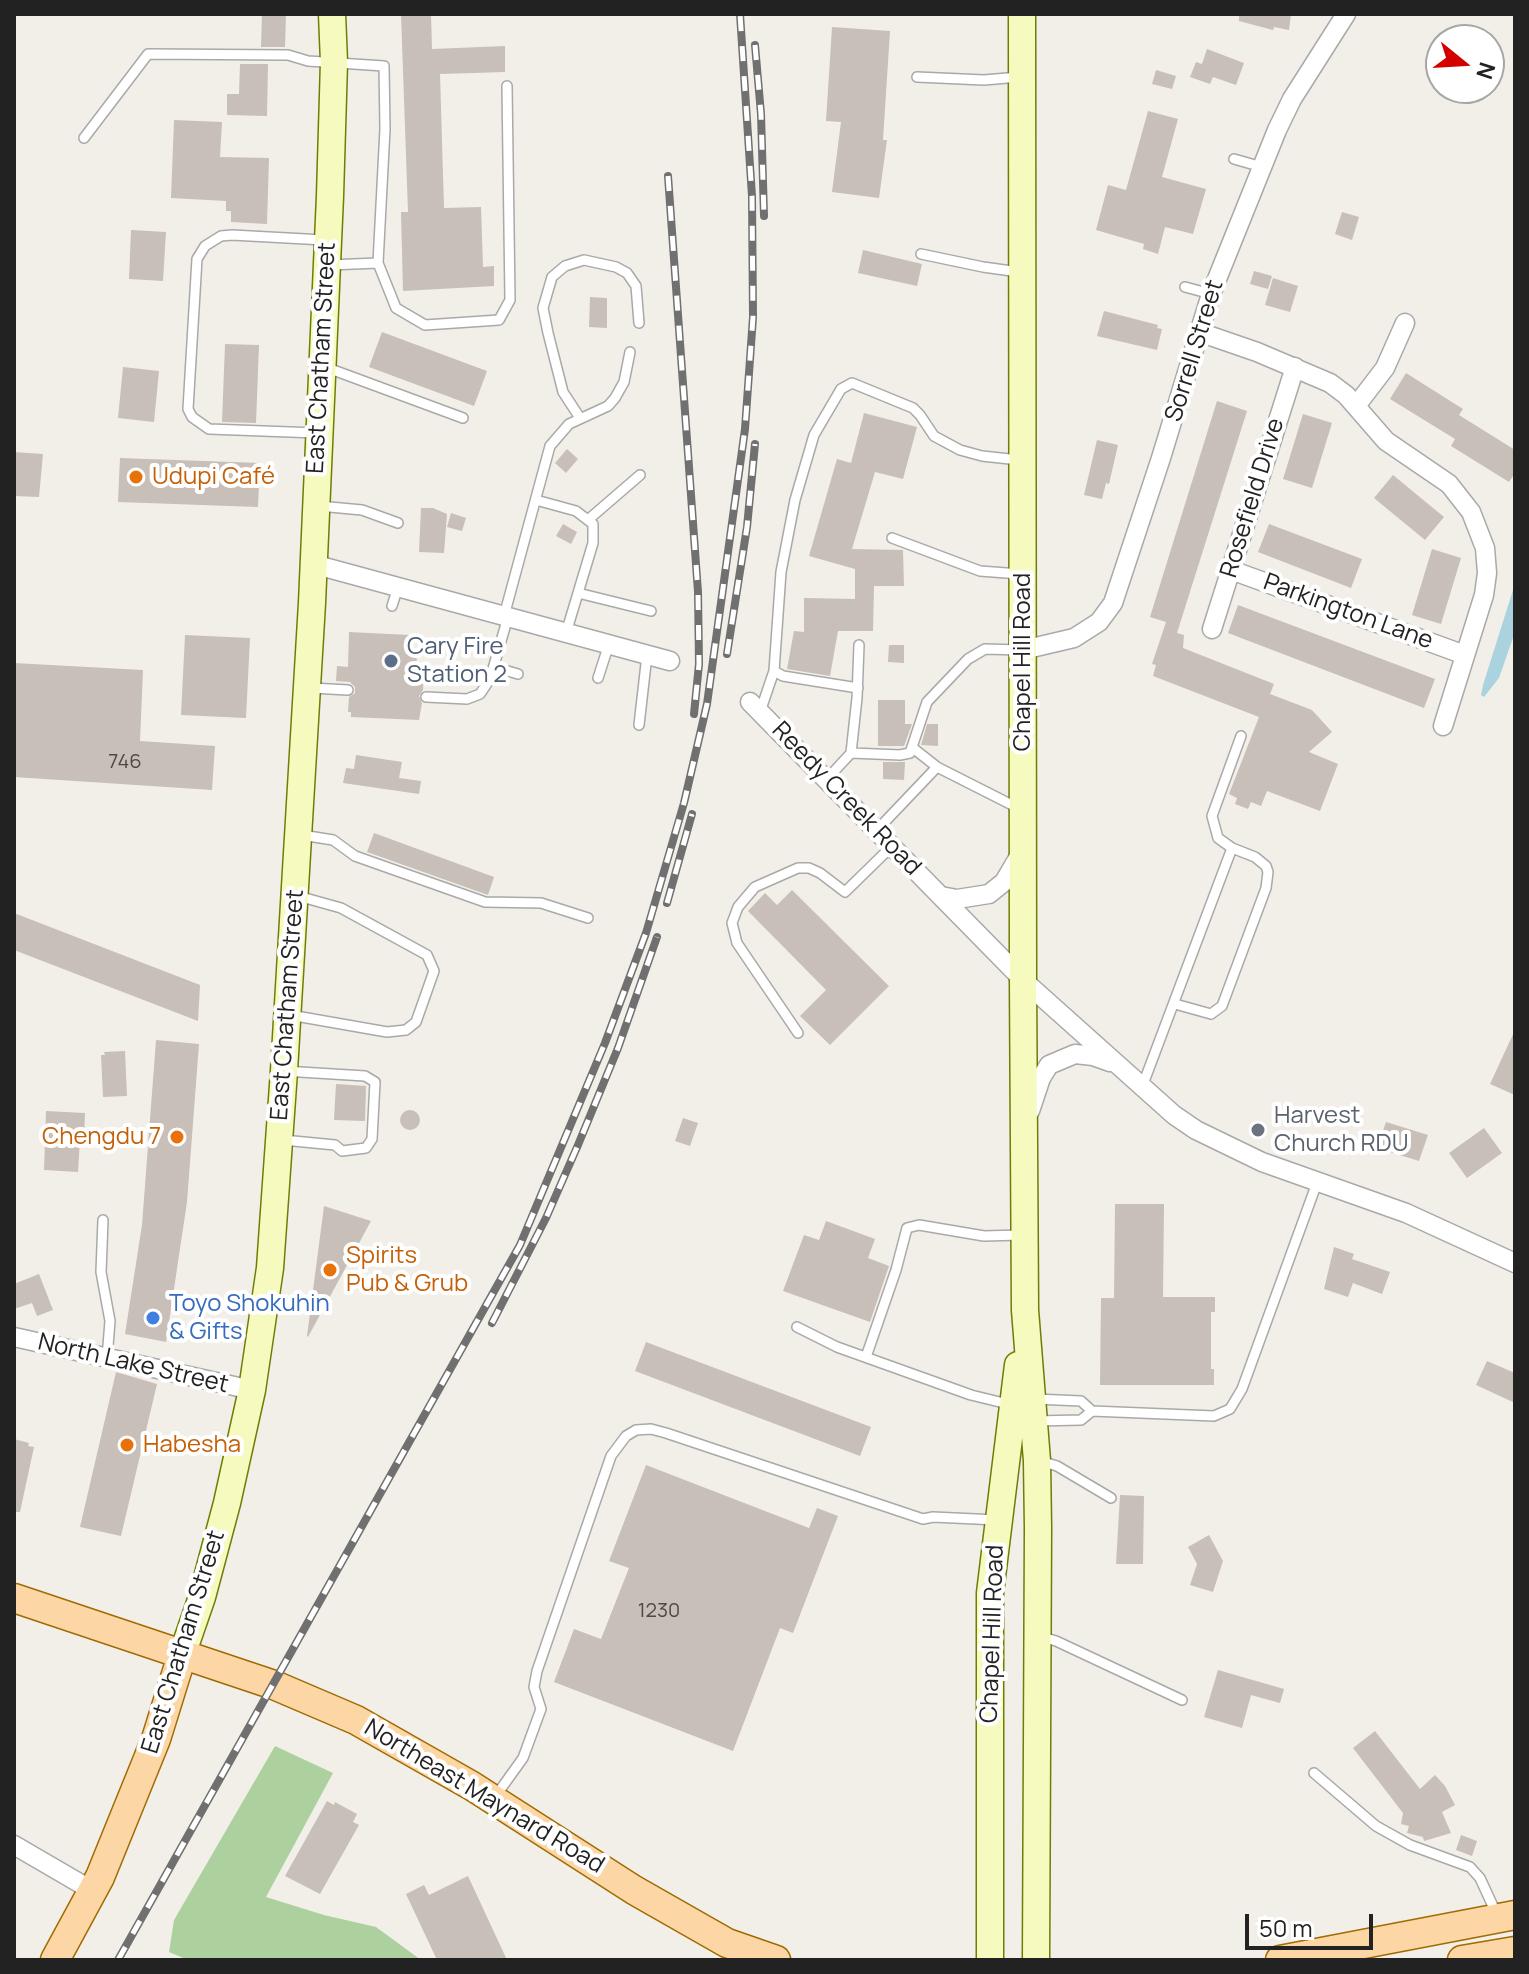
<!DOCTYPE html>
<html>
<head>
<meta charset="utf-8">
<style>
  body { margin:0 }
  #map { position:relative; width:1529px; height:1974px; overflow:hidden; background:#f2efe9; font-family:Manrope,sans-serif }
  canvas { display:block }
  .frame { position:absolute; inset:0; border:16px solid #222; pointer-events:none }
  .north { position:absolute; left:1425px; top:24px; width:80px; height:80px; box-sizing:border-box; background:#fff; border:2px solid #a7a7a7; border-radius:50%; rotate:108deg; font-size:22px; font-weight:700; line-height:32px; text-align:center; color:#222 }
  .north::after { content:''; display:block; margin:auto; width:28px; height:36px; background:#d40000; clip-path:polygon(50% 0,100% 100%,50% 72%,0 100%) }
  .scale { position:absolute; left:1245px; top:1914px; width:128px; height:36px; box-sizing:border-box; border:4px solid #222; border-top:0; padding-left:10px; font-size:24px; line-height:28px; white-space:nowrap; color:#222; -webkit-text-stroke:6px #fff; paint-order:stroke }
</style>
</head>
<body>
<div id="map">
<canvas width="1529" height="1974"></canvas>
<div class="frame"></div>
<div class="north">N</div>
<div class="scale">50 m</div>
</div>
<script>
const ctx = document.querySelector('canvas').getContext('2d');
ctx.lineJoin = 'round';
function paint(path, color) { ctx.fillStyle = color; ctx.fill(path, 'evenodd'); }
const toPath = rows => new Path2D(rows.map(r => 'M' + r).join(''));
function strokePath(path, color, width, dash) { ctx.strokeStyle = color; ctx.lineWidth = width; ctx.lineCap = dash ? 'butt' : 'round'; ctx.setLineDash(dash || []); ctx.stroke(path); }
function write(font, color, halo, rows, align = 'center') {
  ctx.font = font + ' Manrope,sans-serif'; ctx.lineWidth = 8; ctx.setLineDash([]); ctx.textBaseline = 'middle'; ctx.strokeStyle = halo; ctx.fillStyle = color; for (const [text, x, y, turn = 0] of rows) {
    ctx.save(); ctx.translate(x, y); ctx.rotate((+turn || 0) * Math.PI / 180); ctx.textAlign = isNaN(turn) ? turn : align; if (halo) ctx.strokeText(text, 0, 0); ctx.fillText(text, 0, 0); ctx.restore();
  }
}
paint(toPath([
  [275,1746,333,1773,266,1897,324,1915,376,1927,421,1960,188,1960,169,1952,174,1920]
]), '#add19e');
paint(toPath([
  [1515,537,1515,632,1499,678,1484,697,1481,695,1483,685,1513,590]
]), '#aad3df');
paint(toPath([
  [262,14,286,14,285,47,261,47],
  [401,14,431,14,432,49,505,46,505,72,440,74,444,208,481,207,483,267,494,266,494,286,403,291,401,212,408,212],
  [1239,14,1291,14,1289,30,1274,27,1273,30,1239,21],
  [832,27,890,31,883,140,887,140,879,198,832,192,841,122,826,121],
  [1207,49,1244,63,1236,85,1213,77,1210,84,1190,77,1196,62,1202,64],
  [240,64,268,64,267,116,227,115,227,94,239,94],
  [1156,70,1176,76,1172,89,1152,84],
  [1148,111,1178,119,1162,177,1206,189,1193,234,1165,227,1158,254,1143,249,1144,244,1096,230,1108,185,1126,190],
  [174,120,222,122,220,157,269,158,267,224,231,222,231,211,226,211,226,201,171,198],
  [1342,212,1359,217,1352,240,1335,234],
  [131,230,166,232,163,281,129,279],
  [863,250,922,264,917,286,858,273],
  [1254,271,1272,276,1268,289,1250,284],
  [1273,278,1298,286,1290,312,1265,305],
  [590,297,607,298,607,328,589,327],
  [1104,311,1158,325,1157,328,1162,329,1157,350,1097,336],
  [382,332,487,371,474,406,369,367],
  [225,344,259,345,256,423,222,422],
  [123,367,159,371,154,422,118,418],
  [1406,373,1463,409,1459,415,1515,450,1515,473,1509,482,1451,446,1455,439,1390,399],
  [1217,401,1247,411,1177,633,1184,635,1183,648,1274,684,1270,694,1312,710,1332,732,1309,752,1338,764,1320,811,1267,791,1261,806,1251,802,1248,809,1235,804,1237,798,1229,794,1259,717,1153,676,1156,665,1152,664,1166,622,1150,617],
  [864,413,917,427,903,479,875,472,852,549,903,550,904,586,874,586,873,631,838,631,830,676,787,669,794,631,804,632,804,598,855,599,855,569,809,556,837,459,851,463],
  [1303,414,1332,423,1312,488,1283,479],
  [1097,440,1118,445,1109,484,1106,483,1102,499,1084,495],
  [567,449,578,459,566,473,555,463],
  [14,452,43,454,39,497,14,496],
  [120,458,260,463,258,507,118,502],
  [1393,475,1444,517,1425,540,1374,498],
  [421,508,433,508,447,514,444,553,419,552],
  [451,513,466,518,462,531,447,527],
  [563,524,577,532,571,544,556,536],
  [1269,524,1362,559,1351,588,1258,552],
  [1432,549,1461,558,1441,624,1412,615],
  [1238,605,1435,679,1424,708,1228,633],
  [349,632,410,635,408,655,417,655,416,669,424,669,423,690,419,696,422,703,419,720,351,717,351,712,348,712,349,697,355,693,355,687,350,682,336,681,337,666,348,667],
  [185,635,250,638,246,718,181,715],
  [889,645,904,645,904,663,888,662],
  [14,663,143,670,140,741,215,746,212,790,14,777],
  [878,700,905,700,905,724,912,724,904,746,878,746],
  [927,724,938,724,938,746,921,745],
  [356,755,402,762,399,778,421,781,419,794,343,783,346,768,354,769],
  [883,762,905,762,904,780,883,779],
  [374,833,494,877,488,895,367,852],
  [792,890,889,986,830,1045,800,1016,826,990,748,911,765,893,777,905],
  [14,913,200,985,198,1021,14,950],
  [1515,1030,1515,1095,1490,1084],
  [156,1040,199,1044,187,1202,166,1342,125,1334,142,1225],
  [125,1051,127,1096,103,1097,101,1055,105,1055,104,1052],
  [336,1084,366,1086,365,1121,334,1120],
  '400 1120a10 10 0 1 1 20 0a10 10 0 1 1-20 0Z',
  [46,1111,85,1113,84,1140,80,1140,78,1172,44,1170],
  [683,1118,698,1123,690,1146,675,1141],
  [1386,1122,1428,1135,1419,1161,1377,1148],
  [1484,1128,1502,1153,1467,1178,1449,1153],
  [1115,1204,1164,1204,1163,1297,1215,1297,1215,1312,1211,1312,1211,1369,1214,1369,1214,1385,1100,1385,1101,1298,1114,1298],
  [324,1206,371,1221,308,1337,307,1336],
  [826,1221,875,1239,868,1258,889,1266,870,1322,783,1291,804,1235,819,1240],
  [1334,1247,1354,1254,1352,1259,1390,1272,1382,1294,1353,1283,1348,1297,1324,1289],
  [39,1274,53,1310,37,1316,32,1303,14,1309,14,1284],
  [646,1342,871,1427,860,1456,635,1371],
  [1487,1361,1515,1373,1515,1403,1476,1385],
  [116,1372,157,1384,121,1536,80,1527],
  [14,1439,29,1443,28,1446,34,1447,20,1512,14,1512],
  [646,1465,809,1528,817,1508,838,1516,793,1633,780,1628,733,1751,554,1682,574,1629,601,1639,629,1568,609,1561],
  [1120,1495,1144,1496,1143,1564,1116,1564],
  [1209,1535,1223,1561,1213,1592,1190,1585,1197,1564,1188,1547],
  [1218,1670,1284,1689,1280,1703,1251,1695,1242,1728,1204,1717],
  [1375,1731,1420,1789,1435,1775,1445,1786,1455,1805,1442,1812,1451,1833,1424,1841,1423,1837,1407,1833,1409,1826,1401,1824,1403,1813,1353,1748],
  [327,1801,334,1805,335,1802,357,1814,353,1822,359,1825,320,1894,285,1876],
  [1461,1835,1477,1841,1472,1856,1456,1850],
  [468,1876,507,1960,437,1960,406,1894,424,1885,429,1895]
]), '#c7bfb8');
const lane = toPath([
  [917,77,984,80,1019,77],
  [84,138,148,54,288,55,308,61,384,66,385,129,378,263],
  [1234,159,1262,167],
  [921,254,983,267,1019,272],
  [329,265,378,263,396,308,425,325,499,320,510,300,507,86],
  [1185,287,1211,294],
  [325,367,463,418],
  [580,418,563,392,548,333,543,308,552,277,565,266,584,260,616,267,627,273,636,286,639,323],
  [317,433,209,429,192,417,188,409,197,259,205,246,221,236,232,235,324,240],
  [536,500,576,511,593,524,593,543,566,633],
  [319,506,362,510,398,523],
  [589,519,640,475],
  [892,538,980,571,1020,574],
  [578,593,651,611],
  [392,606,398,587],
  [504,616,550,446,569,424,608,406,615,398,624,382,630,352],
  [494,667,518,674],
  [598,678,609,644],
  [311,688,348,690],
  [858,688,783,676,774,671,781,572,795,500,814,435,841,389,852,383,913,408,920,415,934,436,960,450,982,456,1019,460],
  [426,697,467,699,480,694,490,679,508,617],
  [760,712,774,671],
  [639,725,647,655],
  [913,748,937,767],
  [851,753,900,755,910,753,927,702,968,659,985,649,1020,650],
  [827,779,851,753,857,698,859,645],
  [877,830,937,767,1020,809],
  [302,835,333,840,355,856,485,902,541,903,588,918],
  [1232,848,1218,838,1212,816,1241,736],
  [290,1015,387,1032,406,1030,416,1022,434,971,427,955,341,908,298,896],
  [798,1033,737,943,732,923,738,907,755,887,798,868,809,868,820,873,845,892,892,846],
  [1142,1087,1232,848,1255,857,1266,866,1268,872,1266,888,1222,1006,1211,1014,1175,1004],
  [283,1140,335,1145,342,1151,366,1148,372,1139,375,1082,365,1076,284,1071],
  [103,1220,101,1272,110,1321,107,1358],
  [797,1327,837,1347,971,1395,1012,1405],
  [866,1357,896,1270,907,1228,919,1225,984,1236,1021,1235],
  [1035,1399,1081,1401,1092,1411],
  [1035,1421,1081,1420,1092,1411,1214,1416,1230,1409,1242,1389,1318,1180],
  [1040,1461,1057,1466,1111,1498],
  [1042,1637,1056,1641,1182,1700],
  [1314,1773,1376,1826,1410,1845,1470,1867,1480,1878,1497,1915],
  [495,1797,523,1758,541,1709,534,1687,537,1671,611,1456,626,1436,636,1430,651,1429,666,1433,923,1519,933,1517,997,1520]
]);
const street = toPath([
  [1199,332,1257,352,1330,383,1346,395,1386,441,1449,484,1471,512,1485,548,1487,573,1484,595,1443,726],
  [1356,406,1385,368,1405,323],
  [313,564,670,661],
  [1231,570,1465,655],
  [1212,629,1295,367],
  [1023,650,1074,638,1099,622,1113,603,1161,458,1211,294,1277,130,1292,99,1346,14],
  [750,702,1023,980,1174,1115,1196,1130,1262,1162,1406,1213,1515,1263],
  [941,896,957,899,989,894,1004,882,1021,853],
  [1030,1111,1041,1078,1049,1065,1075,1054,1093,1056,1110,1062],
  [14,1337,252,1390],
  [14,1845,93,1891]
]);
const secondary = toPath([
  [1022,14,1023,980,1025,1310,1037,1461,1038,1528,1036,1960],
  [183,1652,202,1597,227,1503,252,1390,270,1268,284,1071,312,603,330,196,334,62,332,14],
  [990,1960,990,1593,1018,1365]
]);
const primary = toPath([
  [14,1598,274,1685,356,1720,472,1786,634,1890,727,1943,776,1960],
  [55,1960,100,1877,156,1739,183,1652],
  [1280,1960,1515,1915],
  [1462,1960,1515,1951]
]);
strokePath(lane, '#a9a9a9', 12);
strokePath(street, '#a9a9a9', 21);
strokePath(secondary, '#707d05', 29);
strokePath(primary, '#a06b00', 31);
strokePath(lane, '#fff', 9);
strokePath(street, '#fff', 18);
strokePath(secondary, '#f7fabf', 26);
strokePath(primary, '#fcd6a4', 28);
const rail = toPath([
  [755,45,761,114,764,216],
  [668,176,698,592,699,664,694,714],
  [727,654,747,527,755,444],
  [667,903,692,814],
  [492,1323,546,1218,578,1145,618,1048,657,937],
  [118,1960,520,1245,605,1043,646,933,684,803,707,704,745,429,753,317,752,196,740,14]
]);
strokePath(rail, '#707070', 8);
strokePath(rail, '#fff', 5, [15]);
for (const [x, y, r, color] of [
  [136,477,8,"#e8710a"],
  [391,661,8,"#5c6f8a"],
  [1258,1130,8,"#6b7280"],
  [177,1137,8,"#e8710a"],
  [330,1270,8,"#e8710a"],
  [153,1318,8,"#3f7fe0"],
  [127,1445,8,"#e8710a"]
]) { const dot = new Path2D(); dot.arc(x, y, r, 0, 2 * Math.PI); ctx.fillStyle = color; ctx.fill(dot); strokePath(dot, '#fff', 3); }
write('20px', '#4b4948', null, [
  ["746",125,762],
  ["1230",659,1611]
]);
write('24px', '#222', '#fff', [
  ["Sorrell Street",1195,351,-73],
  ["East Chatham Street",322,358,-87],
  ["Rosefield Drive",1253,498,-73],
  ["Parkington Lane",1348,612,20],
  ["Chapel Hill Road",1023,662,-90],
  ["Reedy Creek Road",846,799,46],
  ["East Chatham Street",288,1005,-86],
  ["North Lake Street",133,1364,13],
  ["Chapel Hill Road",993,1634,-88],
  ["East Chatham Street",184,1642,-73],
  ["Northeast Maynard Road",484,1797,31]
]);
write('24px', '#c56008', '#fff', [
  ["Udupi Café",152,477],
  ["Chengdu 7",161,1137,"right"],
  ["Spirits",346,1256],
  ["Pub & Grub",346,1284],
  ["Habesha",143,1445]
], 'left');
write('24px', '#4e5e75', '#fff', [
  ["Cary Fire",407,647],
  ["Station 2",407,675]
], 'left');
write('24px', '#5b616d', '#fff', [
  ["Harvest",1274,1116],
  ["Church RDU",1274,1144]
], 'left');
write('24px', '#366cbe', '#fff', [
  ["Toyo Shokuhin",169,1304],
  ["& Gifts",169,1332]
], 'left');
</script>
</body>
</html>
